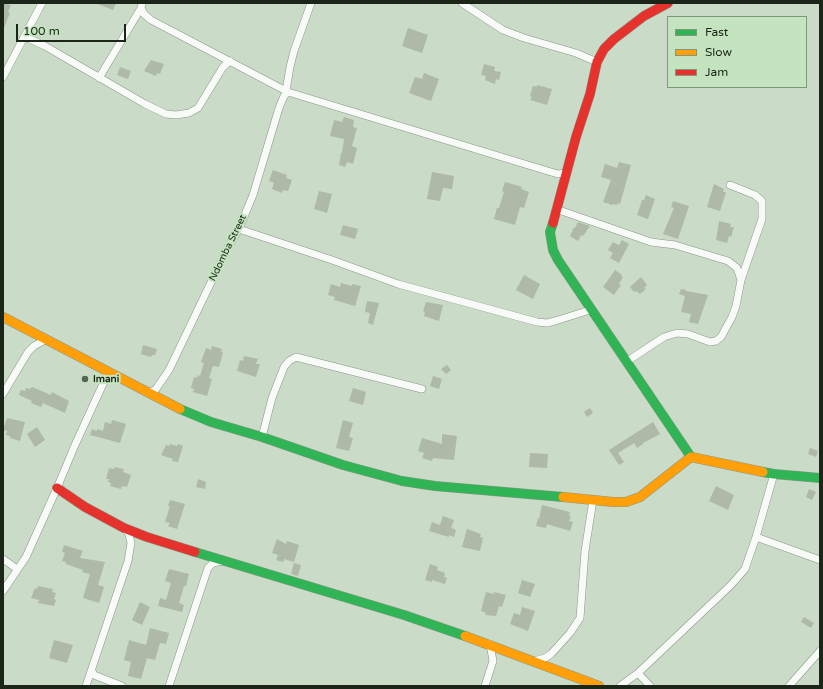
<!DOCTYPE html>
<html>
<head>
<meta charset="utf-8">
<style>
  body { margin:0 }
  #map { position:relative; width:823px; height:689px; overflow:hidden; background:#cadbc7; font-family:"Varela Round",sans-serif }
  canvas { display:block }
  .frame { position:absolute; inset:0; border:4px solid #1b2619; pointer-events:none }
  .legend { position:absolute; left:667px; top:16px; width:140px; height:72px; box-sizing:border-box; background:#c4e3bf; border:1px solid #80977d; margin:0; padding:5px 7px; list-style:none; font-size:12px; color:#1b2619 }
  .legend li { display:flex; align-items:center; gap:8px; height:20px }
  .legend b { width:20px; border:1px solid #80977d }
  .scale { position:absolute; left:16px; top:24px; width:110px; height:18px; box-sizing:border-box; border:2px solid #1b2619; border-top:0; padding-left:5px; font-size:12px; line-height:14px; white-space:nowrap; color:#1b2619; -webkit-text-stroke:3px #c4e3bf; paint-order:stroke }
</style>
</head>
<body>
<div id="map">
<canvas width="823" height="689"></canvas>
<div class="frame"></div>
<ul class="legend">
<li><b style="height:5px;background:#30b455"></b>Fast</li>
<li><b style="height:5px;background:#ff9f0a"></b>Slow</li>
<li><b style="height:5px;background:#e5322d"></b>Jam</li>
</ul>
<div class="scale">100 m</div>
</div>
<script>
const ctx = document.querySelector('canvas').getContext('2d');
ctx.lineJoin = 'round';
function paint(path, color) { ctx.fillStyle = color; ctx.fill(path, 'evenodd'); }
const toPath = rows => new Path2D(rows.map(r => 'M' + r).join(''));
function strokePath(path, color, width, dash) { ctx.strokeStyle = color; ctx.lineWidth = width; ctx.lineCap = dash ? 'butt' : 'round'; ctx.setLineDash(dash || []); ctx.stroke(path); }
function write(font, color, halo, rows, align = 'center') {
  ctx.font = font + ' "Varela Round",sans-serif'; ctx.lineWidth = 4; ctx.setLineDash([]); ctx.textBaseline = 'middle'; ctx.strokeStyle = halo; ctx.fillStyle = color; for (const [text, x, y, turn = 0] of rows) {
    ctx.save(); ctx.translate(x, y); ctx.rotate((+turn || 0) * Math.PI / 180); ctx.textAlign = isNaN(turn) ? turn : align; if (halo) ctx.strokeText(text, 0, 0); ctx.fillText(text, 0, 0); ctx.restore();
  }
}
paint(toPath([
  [3,3,11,5,8,12,10,13,3,30],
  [95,3,116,3,113,10],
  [408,28,428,35,422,53,402,46],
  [151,60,164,64,160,74,157,73,156,76,144,71],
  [484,64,495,67,494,71,501,72,499,80,496,79,495,84,485,80,486,76,481,75],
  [120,67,131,71,128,79,117,75],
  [424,73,439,79,431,101,409,93,415,77,422,79],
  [537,85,552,89,547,105,530,100,532,97,530,96,533,86,537,87],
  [344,117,354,120,353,127,357,128,352,146,357,148,353,164,347,162,345,167,339,165,341,153,342,153,344,139,330,136,334,120,342,122],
  [619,162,631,165,620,204,618,203,617,205,613,204,612,205,603,202,611,180,601,177,605,164,617,168],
  [273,170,287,175,286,178,292,180,288,191,283,190,282,193,272,189,274,183,269,181],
  [432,172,454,176,452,189,443,188,440,201,427,199],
  [505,182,522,187,521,189,529,192,524,208,520,207,515,225,494,219,497,208,499,208,504,192,502,191],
  [714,184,724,189,723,192,726,192,720,211,707,207],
  [319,191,332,194,327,213,314,209],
  [646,195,655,199,648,219,637,215,642,200,644,200],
  [673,201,689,206,678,239,663,234,674,208,671,207],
  [719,221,731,224,730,227,734,227,731,237,729,236,727,243,716,240],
  [578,222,590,226,583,236,581,235,578,241,570,236,574,227,575,228],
  [343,225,358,229,355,239,340,235],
  [622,240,629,244,619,263,610,258,613,253,608,250,613,242,619,245],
  [615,270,622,275,621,276,623,277,619,284,621,285,614,295,603,287],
  [524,275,540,284,533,299,516,290],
  [641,277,647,285,644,288,646,289,640,294,636,291,634,292,630,287],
  [341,283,352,286,352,284,361,286,355,306,334,300,335,297,328,295,331,284,340,287],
  [681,289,686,290,686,291,708,295,698,324,689,322,691,314,681,312,685,296,679,294],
  [367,301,379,303,373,325,368,323,370,313,365,312],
  [426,302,443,305,439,321,424,316,425,312,423,311],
  [143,345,157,349,155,355,152,355,151,357,141,354],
  [212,346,222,349,221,352,223,352,219,367,213,366,209,378,212,379,207,396,193,392,194,389,191,388,194,377,197,378,198,375,200,376,204,363,201,362,206,348,211,350],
  [244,356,258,359,256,364,260,364,256,377,237,371,240,360,243,361],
  [447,365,451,370,446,374,441,369],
  [433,376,442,379,439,389,430,386],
  [32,387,51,395,52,392,69,401,65,413,43,403,41,407,31,403,32,401,19,395,21,390,25,391,26,388,30,389],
  [353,388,366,392,363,405,349,401],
  [590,408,593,413,587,417,584,412],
  [7,418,25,422,20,441,10,438,10,436,6,435,7,431,3,430],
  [112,420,126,424,120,443,90,435,92,429,97,431,97,429,103,431,105,422,111,424],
  [343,420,353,423,349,437,353,438,349,451,336,448],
  [653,422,660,434,643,443,643,444,637,448,634,443,618,453,624,462,619,465,609,450],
  [37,427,45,440,35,447,27,434],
  [442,434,457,436,454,460,433,458,432,461,422,458,424,453,418,451,422,438,442,444],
  [170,444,177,446,178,444,183,446,178,462,172,461,173,459,161,455,166,445,169,446],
  [810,448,818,451,816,457,808,454],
  [530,453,548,454,547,468,529,467],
  [115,467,124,469,123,472,131,475,127,487,122,486,121,489,110,486,111,483,108,482,109,479,106,479,109,468,114,469],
  [198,479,206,482,205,489,196,487],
  [716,486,734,495,728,510,709,501],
  [809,489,816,492,812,500,806,497],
  [170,500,185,504,177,529,168,526,170,523,165,522,170,506,168,506],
  [542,505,570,512,569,516,571,516,569,521,573,522,570,531,547,524,546,528,536,526,538,518,539,519],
  [443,516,454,520,451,528,456,530,454,537,449,535,449,537,429,531,432,522,440,525],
  [467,529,481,534,480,537,483,538,480,551,462,547],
  [277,539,286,544,287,541,299,545,294,562,284,559,283,562,276,560,278,555,272,553],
  [64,545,83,551,80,558,105,562,98,585,104,587,99,603,83,598,90,574,82,572,83,570,66,564,66,562,62,561,65,553,62,552],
  [294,563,301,565,298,576,291,574],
  [430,564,438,567,437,570,445,573,444,577,447,578,445,584,432,580,432,582,425,580],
  [169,569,189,574,186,586,184,586,179,603,184,605,182,612,158,606,160,598,166,600,171,583,165,581],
  [522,580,535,584,530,597,518,593],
  [38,586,53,589,52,592,56,593,54,599,56,600,54,606,38,603,39,600,31,598,35,588,37,589],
  [486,592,494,594,494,592,506,595,502,607,499,606,496,616,485,615,486,613,481,611],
  [140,602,150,607,142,625,132,620],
  [522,607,535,611,528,631,510,624,514,613,520,615],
  [804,617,814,623,811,628,801,622],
  [150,628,169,633,166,644,160,643,155,660,147,658,141,679,128,676,131,662,124,660,129,640,146,645],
  [54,640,73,645,67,663,49,658]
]), '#aeb9a8');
const street = toPath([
  [142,3,141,8,144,14,151,20,288,92,551,172,558,174,566,173],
  [462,3,503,30,524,38,576,53,597,62],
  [23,39,30,39,45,46,145,104,166,114,176,115,189,113,198,108,223,67,230,61],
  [3,77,42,3],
  [99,78,141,8],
  [286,91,290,67,294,51,311,3],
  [730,185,755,195,762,201,762,219,741,280],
  [556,209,651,242,675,245,728,261,737,268,741,280,736,306,732,317,721,337,716,341,710,342,688,334,677,333,664,337,626,362],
  [239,229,332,260,398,284,537,322,547,323,555,321,590,310],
  [149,393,156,389,169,370,226,251,239,229,253,195,279,108,284,96,288,92],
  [3,394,28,352,34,346,45,340],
  [262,437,272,398,284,367,289,361,296,357,422,389],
  [756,537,820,560],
  [3,559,17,569],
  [3,591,26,557,57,488,75,445,108,373],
  [534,661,545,658,551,654,570,633,580,618,585,551,593,500],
  [92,671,94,675,122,686],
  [638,673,650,686],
  [86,686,128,561,131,543,129,534,124,528],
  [169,686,208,568,213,563,222,561],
  [485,686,493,661,490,644],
  [620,686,638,673,731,585,745,569,756,537,774,474],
  [789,686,820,651]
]);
const fast = toPath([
  [553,223,550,232,553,250,558,260,691,457],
  [180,409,211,422,262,437,343,465,402,481,435,486,563,497],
  [763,472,774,474,820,478],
  [195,552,404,615,465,636]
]);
const slow = toPath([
  [3,317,180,409],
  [563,497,613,502,626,502,640,497,691,457,763,472],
  [465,636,599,686]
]);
const jam = toPath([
  [553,223,576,137,590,94,597,62,604,49,614,39,644,16,668,3],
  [57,488,85,507,124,528,147,537,195,552]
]);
strokePath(street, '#8a9787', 8);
strokePath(fast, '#8a9787', 10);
strokePath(slow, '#8a9787', 10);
strokePath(jam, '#8a9787', 10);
strokePath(street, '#f7faf7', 7);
strokePath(fast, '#30b455', 9);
strokePath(slow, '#ff9f0a', 9);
strokePath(jam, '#e5322d', 9);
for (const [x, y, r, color] of [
  [85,379,4,"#586556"]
]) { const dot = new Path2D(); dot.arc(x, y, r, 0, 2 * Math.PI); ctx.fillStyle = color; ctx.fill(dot); strokePath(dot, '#c4e3bf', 1.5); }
write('10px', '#1b2619', '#c4e3bf', [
  ["Ndomba Street",228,248,-64]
]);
write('bold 10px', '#1b2619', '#c4e3bf', [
  ["Imani",93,379]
], 'left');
</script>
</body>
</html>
